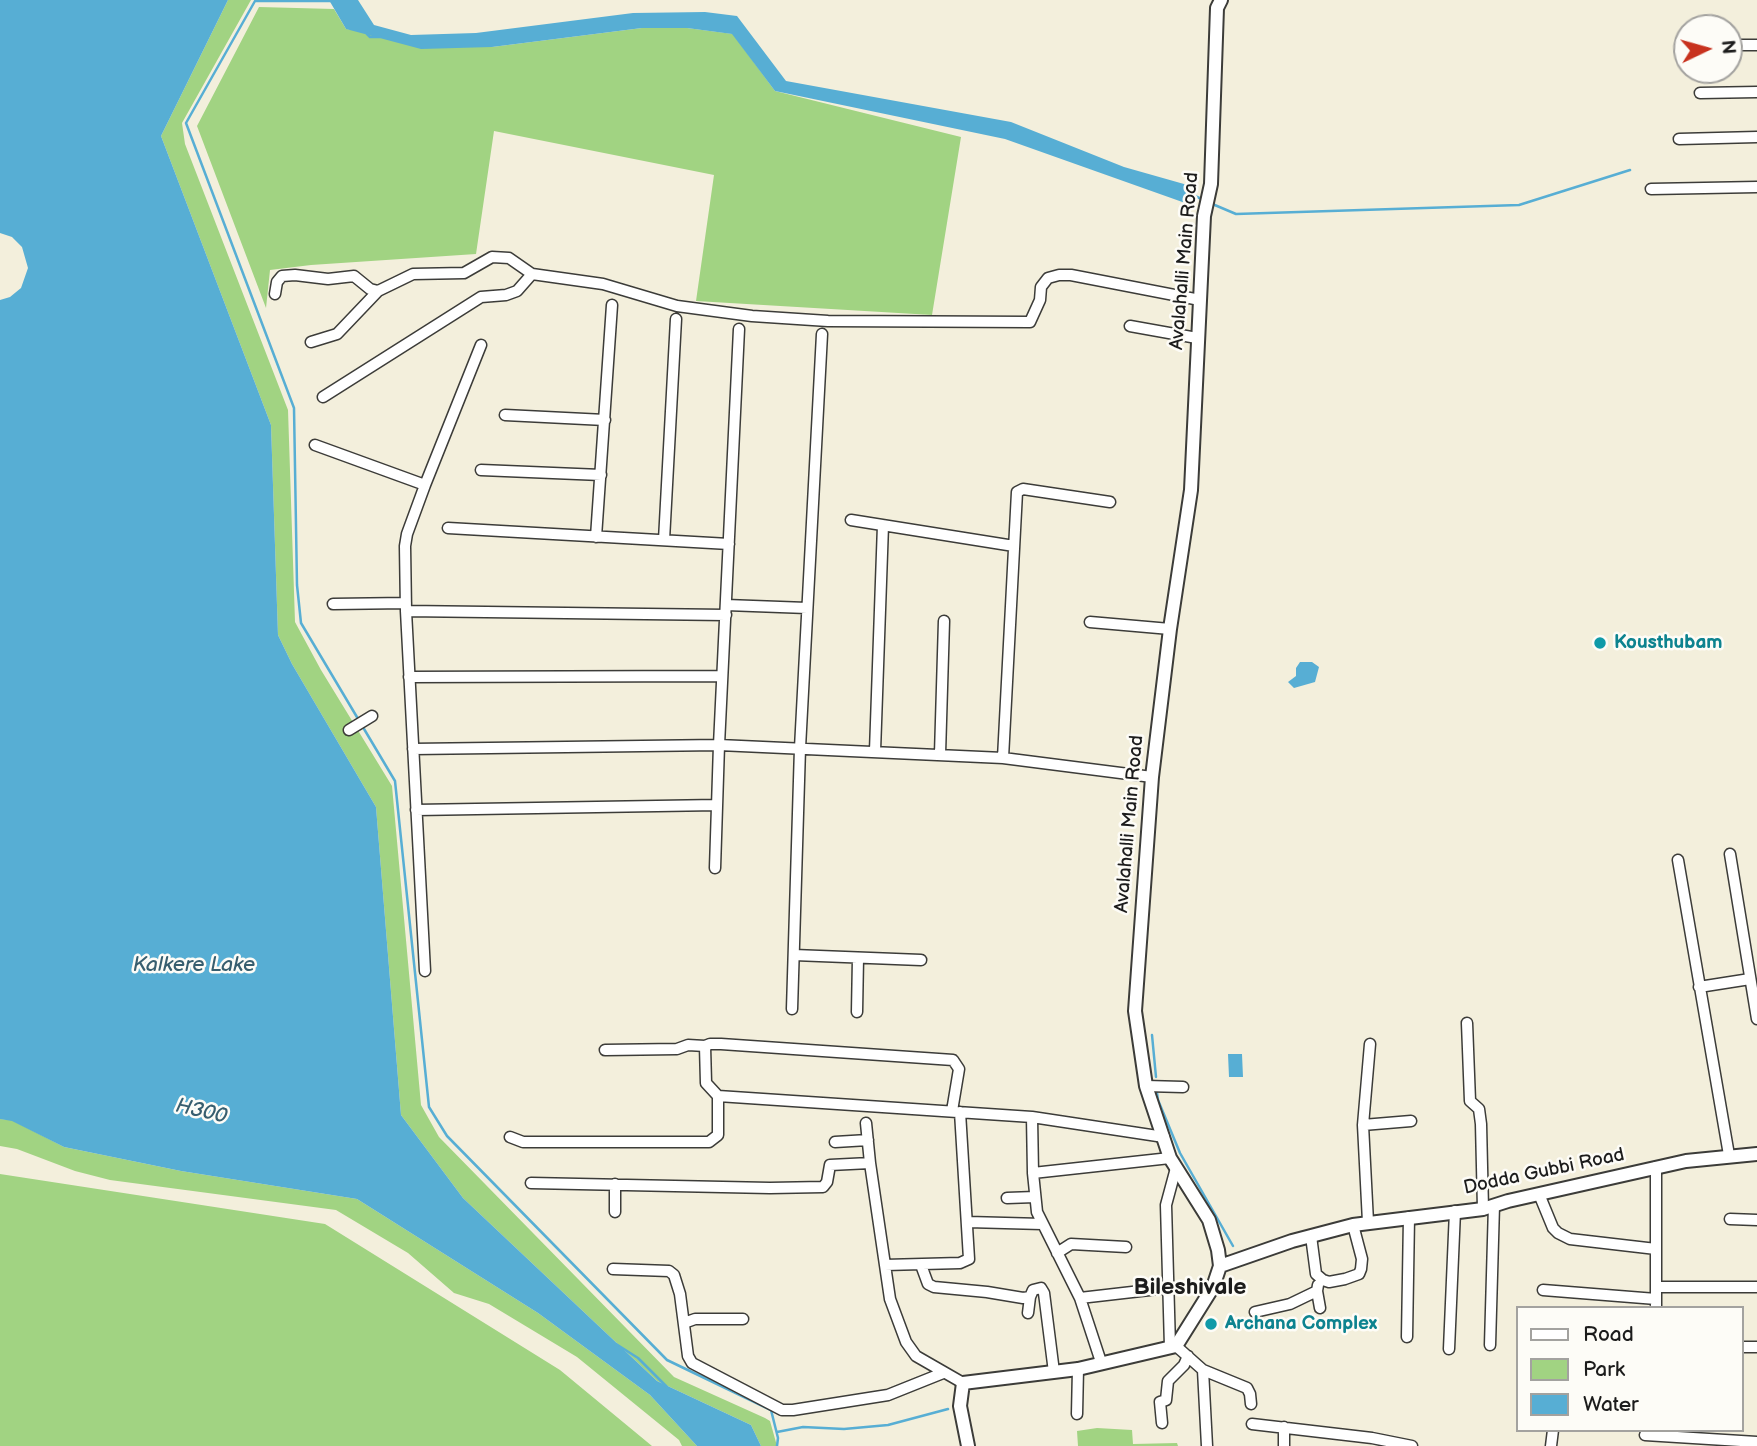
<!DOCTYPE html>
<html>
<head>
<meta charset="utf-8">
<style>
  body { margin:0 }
  #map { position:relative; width:1757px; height:1446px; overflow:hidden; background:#f3efdc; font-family:"Balsamiq Sans",sans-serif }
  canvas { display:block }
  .legend { position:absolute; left:1516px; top:1306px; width:228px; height:126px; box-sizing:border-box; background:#fdfcf7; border:2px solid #a3a29f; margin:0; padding:9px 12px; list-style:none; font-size:21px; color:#1c1c1c }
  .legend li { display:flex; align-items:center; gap:14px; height:35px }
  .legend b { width:35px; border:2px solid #a3a29f }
  .north { position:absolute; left:1673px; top:14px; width:70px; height:70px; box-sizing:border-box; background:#fdfcf7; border:2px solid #a3a29f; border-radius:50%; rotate:85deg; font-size:19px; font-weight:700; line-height:28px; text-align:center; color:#1c1c1c }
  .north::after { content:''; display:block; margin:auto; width:24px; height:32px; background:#c8321e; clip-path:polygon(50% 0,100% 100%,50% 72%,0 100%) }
</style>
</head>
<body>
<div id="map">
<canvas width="1757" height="1446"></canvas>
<ul class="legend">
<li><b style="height:9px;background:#fff"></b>Road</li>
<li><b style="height:19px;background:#a1d382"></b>Park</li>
<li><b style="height:19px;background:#57aed4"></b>Water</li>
</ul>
<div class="north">N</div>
</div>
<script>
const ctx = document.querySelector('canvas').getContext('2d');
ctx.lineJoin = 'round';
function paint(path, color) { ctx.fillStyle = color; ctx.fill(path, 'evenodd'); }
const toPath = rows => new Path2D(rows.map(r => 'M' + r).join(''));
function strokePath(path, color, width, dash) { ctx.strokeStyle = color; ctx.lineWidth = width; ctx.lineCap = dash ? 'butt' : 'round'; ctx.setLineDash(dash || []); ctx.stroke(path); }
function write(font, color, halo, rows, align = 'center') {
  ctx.font = font + ' "Balsamiq Sans",sans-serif'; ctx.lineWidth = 5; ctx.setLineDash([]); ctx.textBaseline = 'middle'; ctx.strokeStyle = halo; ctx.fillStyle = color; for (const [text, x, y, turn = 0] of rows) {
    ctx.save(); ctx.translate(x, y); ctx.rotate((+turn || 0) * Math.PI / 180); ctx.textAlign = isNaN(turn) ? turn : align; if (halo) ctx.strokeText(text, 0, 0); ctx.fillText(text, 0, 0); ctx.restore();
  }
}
paint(toPath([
  [228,0,251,0,182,123,185,144,288,410,295,622,321,670,392,786,421,1105,439,1137,674,1377,765,1418,770,1421,777,1446,761,1446,751,1425,657,1381,463,1198,401,1115,376,807,292,664,278,635,271,425,161,136],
  [259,7,334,9,346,29,492,47,642,28,687,28,733,34,775,91,961,137,932,315,696,301,714,175,494,131,476,254,311,265,270,270,266,308,197,126],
  [0,1119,12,1120,64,1147,181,1171,357,1199,538,1313,650,1395,697,1446,682,1446,679,1440,577,1357,489,1304,454,1293,408,1253,336,1210,110,1180,75,1171,17,1149,0,1146],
  [0,1174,325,1224,560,1370,652,1446,0,1446],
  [1097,1428,1132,1430,1133,1444,1177,1443,1178,1446,1078,1446,1077,1431]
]), '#a1d382');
paint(toPath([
  [0,0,228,0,161,136,271,425,278,635,292,664,376,807,401,1115,463,1198,657,1381,751,1425,761,1446,697,1446,650,1395,538,1313,357,1199,181,1171,64,1147,12,1121,0,1119,0,300,10,297,21,288,28,268,22,247,12,237,0,233],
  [329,0,358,0,374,25,411,35,476,33,633,13,705,12,737,16,786,81,1011,122,1124,167,1191,186,1188,204,1005,139,775,91,732,34,687,28,642,28,492,47,421,49,346,29],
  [1300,662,1312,662,1319,667,1315,682,1294,688,1288,682,1296,676,1296,668],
  [1228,1054,1242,1054,1243,1077,1229,1077]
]), '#57aed4');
strokePath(toPath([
  [331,1,255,1,186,123,294,408,297,585,301,623,395,781,429,1107,447,1136,667,1360,771,1410,778,1438,777,1446],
  [367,34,370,37,380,37],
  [1188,193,1204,200],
  [1210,203,1236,214,1519,205,1630,170],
  [1152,1035,1156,1077],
  [1157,1093,1158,1100,1180,1153,1233,1246],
  [616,1344,638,1358,667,1387],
  [777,1432,803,1427,844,1429,888,1425,948,1409]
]), '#57aed4', 2.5);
const minor = toPath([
  [1729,45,1757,45],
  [1700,93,1757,92],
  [1679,139,1757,137],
  [1651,189,1757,187],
  [275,294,277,282,282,276,295,275,328,279,354,276,370,289,378,291],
  [1130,326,1197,338],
  [739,329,719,745,1003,758,1152,777],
  [311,342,337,334,378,291,413,274,464,273,492,257,509,258,532,274,603,284,677,306,752,316,828,321,1030,322,1040,300,1041,287,1048,278,1059,275,1071,275,1200,300],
  [323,397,481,297,506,295,517,291,532,274],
  [505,415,605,420],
  [315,445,425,485],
  [481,470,601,475],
  [851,520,1014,546],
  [448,528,729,544],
  [596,537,612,305],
  [664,540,676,319],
  [333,604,406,603],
  [726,605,807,608],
  [406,611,726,615],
  [1090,622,1170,629],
  [409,677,722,676],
  [349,730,372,716],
  [413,749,719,745,715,868],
  [875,751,883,525],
  [940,754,944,621],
  [1003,758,1017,492,1023,489,1110,502],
  [416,810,717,805],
  [1730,854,1757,1019],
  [1678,860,1729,1155],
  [794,955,921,960],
  [425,971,406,611,405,546,407,534,425,485,481,345],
  [1699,987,1750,979],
  [792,1009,800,748,822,334],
  [857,1012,858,958],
  [1467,1023,1470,1101,1479,1109,1481,1124,1483,1209],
  [605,1050,677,1049,688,1045,705,1046],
  [1146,1086,1183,1087],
  [952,1111,959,1069,953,1060,721,1044,710,1044,705,1046,706,1083,718,1096,1032,1117,1164,1137],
  [1032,1117,1033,1173,1037,1212,1080,1298,1101,1362],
  [866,1123,870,1163,890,1299,906,1342,916,1356,963,1383],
  [1363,1125,1411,1121],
  [510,1137,523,1142,709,1142,718,1135,718,1096],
  [835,1142,868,1140],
  [1033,1173,1170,1158],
  [531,1183,770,1188,823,1187,827,1182,830,1165,870,1163],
  [615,1184,615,1212],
  [1539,1194,1553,1228,1558,1233,1570,1239,1656,1249],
  [1007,1198,1035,1197],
  [1730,1219,1757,1220],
  [968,1222,1042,1224],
  [1368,1222,1363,1125,1370,1044],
  [1311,1236,1316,1274,1323,1280,1329,1282,1345,1279,1359,1274,1361,1269,1362,1259,1353,1225],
  [1057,1253,1071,1244,1126,1247],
  [885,1265,960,1263,969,1259,960,1112],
  [921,1265,928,1284,934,1287,987,1292,1023,1298,1030,1297,1033,1290,1041,1288,1044,1293,1054,1372],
  [613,1269,669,1271,674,1275,680,1294,688,1356,692,1363,782,1410,793,1410,888,1395,943,1373],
  [1318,1285,1317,1291,1320,1308],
  [1657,1287,1757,1287],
  [1543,1290,1656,1299],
  [1080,1298,1167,1288],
  [1656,1308,1656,1167],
  [1255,1312,1290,1304,1317,1291],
  [1028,1313,1030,1297],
  [684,1323,695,1319,743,1319],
  [1407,1337,1409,1217],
  [1490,1345,1494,1205],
  [1176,1346,1203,1370,1207,1446],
  [1170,1347,1166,1205,1176,1168],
  [1741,1347,1757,1347],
  [1449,1349,1455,1211],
  [1203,1370,1247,1388,1250,1394,1251,1404],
  [1077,1414,1078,1369],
  [1162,1423,1160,1402,1166,1400,1168,1381,1184,1365,1188,1356],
  [1252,1424,1372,1438,1412,1446],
  [1284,1427,1284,1446],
  [1645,1435,1757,1442],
  [1551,1446,1553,1430]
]);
const major = toPath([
  [1220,1266,1292,1241,1353,1225,1483,1209,1508,1201,1686,1161,1757,1154],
  [968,1446,960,1406,963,1383,1078,1369,1176,1346,1213,1287,1220,1266,1218,1250,1209,1220,1170,1158,1146,1086,1135,1011,1152,777,1170,629,1191,490,1204,216,1211,184,1217,8,1221,0]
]);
strokePath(minor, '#3c3c39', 13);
strokePath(major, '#3c3c39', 16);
strokePath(minor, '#fff', 10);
strokePath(major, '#fff', 12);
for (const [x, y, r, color] of [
  [1600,643,7,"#0f9aa8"],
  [1211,1324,7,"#0f9aa8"]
]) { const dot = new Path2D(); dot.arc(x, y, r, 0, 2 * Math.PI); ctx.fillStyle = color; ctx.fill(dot); strokePath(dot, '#fdfcf7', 2.5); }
write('19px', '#1c1c1c', '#fdfcf7', [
  ["Avalahalli Main Road",1185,261,-85],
  ["Avalahalli Main Road",1130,824,-85],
  ["Dodda Gubbi Road",1544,1172,-12]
]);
write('bold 19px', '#0d838f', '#fdfcf7', [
  ["Kousthubam",1614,643],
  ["Archana Complex",1225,1324]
], 'left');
write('italic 21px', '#375e6f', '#fdfcf7', [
  ["Kalkere Lake",194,966],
  ["H300",201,1112,13]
]);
write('bold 23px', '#1c1c1c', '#fdfcf7', [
  ["Bileshivale",1190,1288]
]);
</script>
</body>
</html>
